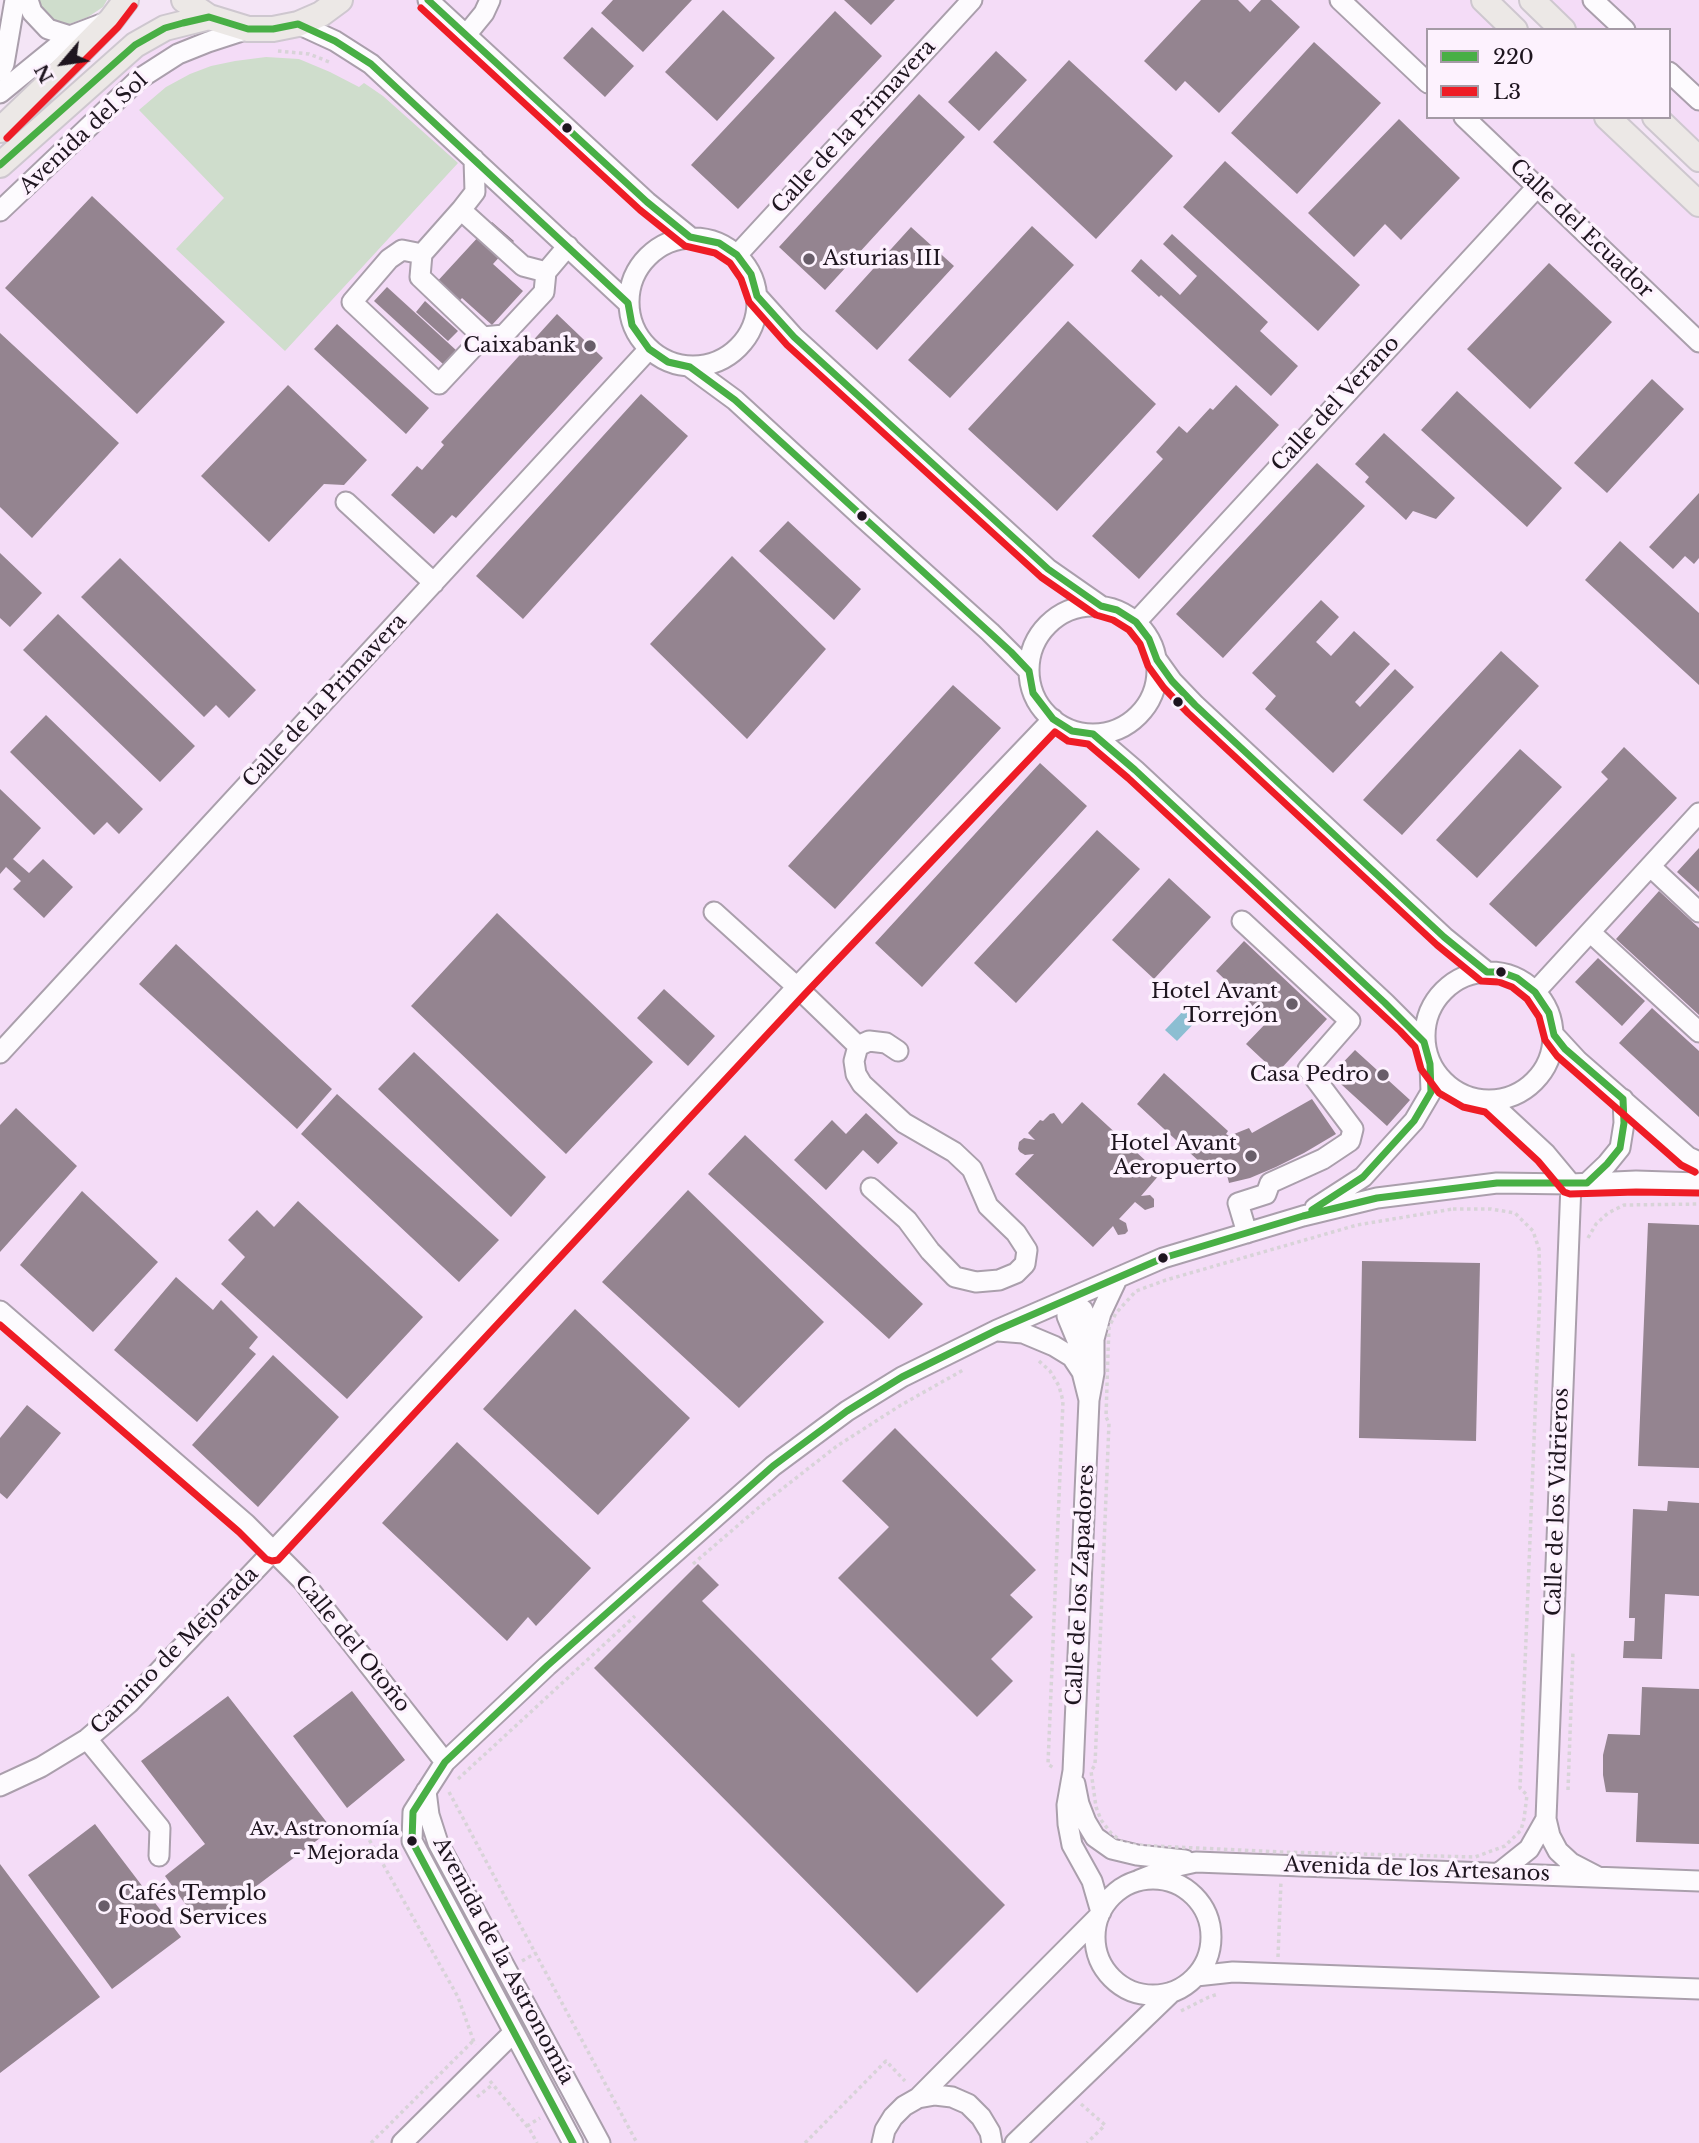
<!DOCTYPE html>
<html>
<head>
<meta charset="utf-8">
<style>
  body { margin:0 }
  #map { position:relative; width:1699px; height:2143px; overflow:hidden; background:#f4e5f6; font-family:"Libre Baskerville",serif }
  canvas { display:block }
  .legend { position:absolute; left:1426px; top:28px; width:245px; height:91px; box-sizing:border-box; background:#fdf2fe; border:2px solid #a49aa5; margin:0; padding:9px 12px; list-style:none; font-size:21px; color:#1e151f }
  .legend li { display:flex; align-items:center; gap:14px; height:35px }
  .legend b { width:35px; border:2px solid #a49aa5 }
  .north { position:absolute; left:28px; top:28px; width:70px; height:70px; -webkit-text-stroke:5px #fdf2fe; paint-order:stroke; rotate:241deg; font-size:19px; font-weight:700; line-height:28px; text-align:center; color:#1e151f }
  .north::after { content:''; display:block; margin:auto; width:24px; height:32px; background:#1e151f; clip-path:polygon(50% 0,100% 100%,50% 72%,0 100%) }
</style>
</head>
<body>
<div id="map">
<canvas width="1699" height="2143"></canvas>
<ul class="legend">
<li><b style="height:9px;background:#48af45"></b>220</li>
<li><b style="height:9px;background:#ee1c25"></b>L3</li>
</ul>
<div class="north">N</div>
</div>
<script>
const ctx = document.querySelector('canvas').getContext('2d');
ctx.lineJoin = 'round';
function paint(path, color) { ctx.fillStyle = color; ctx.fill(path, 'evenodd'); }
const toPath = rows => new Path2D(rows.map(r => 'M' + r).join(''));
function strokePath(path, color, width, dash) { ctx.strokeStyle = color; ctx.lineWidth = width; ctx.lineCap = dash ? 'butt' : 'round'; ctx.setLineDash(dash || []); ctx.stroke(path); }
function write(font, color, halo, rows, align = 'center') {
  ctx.font = font + ' "Libre Baskerville",serif'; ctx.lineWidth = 7; ctx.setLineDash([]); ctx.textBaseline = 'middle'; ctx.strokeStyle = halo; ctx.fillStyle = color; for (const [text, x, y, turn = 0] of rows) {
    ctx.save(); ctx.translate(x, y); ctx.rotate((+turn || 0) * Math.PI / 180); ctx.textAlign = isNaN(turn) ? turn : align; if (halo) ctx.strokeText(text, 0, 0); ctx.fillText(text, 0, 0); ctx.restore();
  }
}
paint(toPath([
  [340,0,1484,0,1515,30,1428,30,1428,117,1607,117,1699,204,1699,2143,600,2143,460,1882,426,1793,412,1841,573,2143,0,2143,0,165,165,28,248,29],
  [1532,0,1699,0,1699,159,1669,117,1669,30,1563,30]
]), '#f4dcf7');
paint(toPath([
  [36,0,107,0,103,7,88,17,64,26,48,16],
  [266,57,299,59,330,72,359,87,364,83,383,96,458,163,285,351,176,249,224,198,139,110,166,87,190,74,211,66,235,61]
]), '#cfddcc');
paint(toPath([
  [1188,1006,1200,1017,1177,1041,1165,1030]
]), '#8cbed2');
paint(toPath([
  [613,0,692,0,643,52,601,13],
  [844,0,895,0,871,25],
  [1201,0,1238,0,1250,12,1261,0,1271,0,1300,27,1219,113,1185,81,1176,91,1144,61],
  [723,10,775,58,717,121,665,72],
  [835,11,882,56,738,209,691,165],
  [592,27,634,66,605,97,563,58],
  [1314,42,1381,103,1297,194,1231,133],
  [996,51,1027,80,979,131,948,102],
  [1069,60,1173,156,1096,239,993,142],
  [919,94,965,137,825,290,779,247],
  [1399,119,1460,178,1401,240,1385,224,1354,257,1308,213],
  [1225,161,1360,285,1318,331,1183,207],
  [92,196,225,322,137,414,5,288],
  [492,222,514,241,493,264,523,291,492,325,462,298,456,305,434,285],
  [1032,226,1074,265,950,398,908,360],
  [911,227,954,266,877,350,835,311],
  [1172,234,1268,322,1260,331,1298,366,1271,396,1161,295,1159,297,1131,271,1141,259,1180,295,1197,276,1163,244],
  [1549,263,1612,322,1530,409,1467,349],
  [387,287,457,351,444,365,374,301],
  [425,301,458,331,448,341,416,312],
  [557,314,603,358,456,518,452,515,434,534,391,495,417,466,422,470,444,445,441,442],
  [1068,321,1156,404,1057,511,968,429],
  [337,324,429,408,406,434,314,349],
  [0,333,119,443,32,538,0,507],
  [1652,379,1684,409,1607,493,1574,463],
  [288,385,367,460,344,485,324,484,269,542,201,476],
  [1236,385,1279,425,1139,579,1092,536,1163,459,1156,452,1179,426,1187,433,1210,408,1213,410],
  [1457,391,1562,488,1527,527,1421,430],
  [641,394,688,436,523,619,476,576],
  [1384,433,1455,498,1436,519,1413,511,1406,520,1365,482,1369,477,1355,464],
  [1317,463,1365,506,1223,658,1176,614],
  [1699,493,1699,558,1694,564,1685,556,1673,569,1649,547],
  [788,521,861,589,834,620,759,551],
  [1620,541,1699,613,1699,685,1585,580],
  [0,553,42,593,10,627,0,618],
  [732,556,826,649,747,739,650,644],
  [120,558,256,690,229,718,216,705,204,717,81,597],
  [1321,600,1339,617,1316,642,1331,656,1354,631,1390,664,1355,702,1360,707,1395,669,1414,687,1333,773,1265,709,1276,696,1252,673],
  [58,614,195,746,160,782,23,650],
  [1501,651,1539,686,1402,835,1363,800],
  [953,685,1001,728,835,909,788,866],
  [46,715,143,809,119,834,107,822,94,835,10,752],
  [1624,747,1677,798,1536,947,1489,904,1608,779,1601,772],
  [1520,749,1562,787,1477,878,1436,840],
  [1040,763,1087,806,922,987,875,943],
  [0,789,41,828,13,859,29,873,43,859,73,887,44,918,13,889,21,881,6,867,0,874],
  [1097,830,1140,869,1016,1003,974,963],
  [1699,848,1699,892,1677,872],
  [1169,878,1211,917,1154,979,1112,940],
  [1659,891,1699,928,1699,1015,1616,939],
  [497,913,653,1062,566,1154,411,1006],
  [1244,941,1327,1019,1277,1073,1246,1044,1268,1021,1216,971],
  [176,944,332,1089,297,1129,139,984],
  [1598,958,1645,1001,1622,1026,1575,982],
  [664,989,715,1036,688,1066,637,1018],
  [1652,1008,1699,1051,1699,1117,1619,1043],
  [1355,1050,1410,1100,1387,1126,1331,1075],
  [414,1052,546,1177,511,1217,378,1089],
  [1164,1073,1228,1131,1226,1134,1229,1136,1249,1128,1252,1133,1312,1099,1336,1134,1304,1153,1276,1167,1250,1178,1229,1183,1227,1175,1221,1169,1215,1176,1137,1104],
  [337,1094,499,1240,459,1282,301,1134],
  [1082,1102,1160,1174,1141,1196,1150,1195,1154,1199,1154,1207,1145,1210,1135,1202,1119,1219,1126,1223,1128,1231,1125,1234,1118,1235,1113,1226,1093,1247,1015,1174,1034,1154,1025,1155,1020,1152,1018,1149,1019,1142,1024,1138,1035,1140,1028,1133,1040,1120,1043,1121,1050,1114,1054,1113,1062,1124],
  [16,1108,77,1166,0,1252,0,1125],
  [866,1113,898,1143,878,1164,863,1150,826,1190,794,1160,832,1120,846,1134],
  [745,1135,923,1304,889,1339,708,1174],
  [688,1190,824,1322,739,1408,602,1282],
  [82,1191,158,1262,93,1332,20,1265],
  [298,1201,423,1317,347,1399,221,1284,245,1257,228,1240,257,1210,274,1227],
  [1648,1223,1699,1225,1699,1468,1638,1466],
  [1362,1261,1480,1263,1476,1441,1359,1438],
  [176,1277,213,1310,221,1300,258,1337,249,1348,256,1354,197,1422,114,1350],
  [575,1309,690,1418,598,1515,483,1409],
  [273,1355,339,1417,258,1507,192,1445],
  [27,1405,61,1433,7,1499,0,1493,0,1438],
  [895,1428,1036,1570,1010,1595,1033,1617,991,1659,1013,1681,977,1717,838,1578,889,1527,842,1481],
  [457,1442,591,1568,536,1626,528,1617,507,1641,382,1523],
  [1668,1501,1699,1503,1699,1596,1665,1594,1662,1659,1623,1658,1624,1641,1634,1641,1635,1618,1629,1618,1633,1509,1667,1511],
  [698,1564,719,1585,702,1601,1005,1905,917,1993,594,1668],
  [1642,1687,1699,1689,1699,1844,1636,1842,1638,1793,1606,1792,1603,1775,1603,1755,1608,1734,1640,1735],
  [352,1691,405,1760,347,1808,293,1736],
  [228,1696,332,1829,202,1927,165,1876,205,1844,141,1761],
  [95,1824,181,1937,112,1989,28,1875],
  [0,1864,100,1997,0,2073]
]), '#948490');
const minor = toPath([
  [28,0,32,12,48,29,70,36],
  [428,0,647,202,690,237],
  [1340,0,1428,83],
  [1593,0,1625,30],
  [298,24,335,41,371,64,628,303],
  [466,35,484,13,490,0],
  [0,71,4,64,15,0],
  [1669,72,1699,100],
  [0,93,70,36,107,22],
  [1464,117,1699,342],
  [474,159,475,192,461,210,422,254,402,250,389,259,352,302,439,384,483,337,504,335,544,292,546,272,568,246],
  [461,210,523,266,546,272],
  [0,211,139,79,178,54,208,42,248,29],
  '629 302a64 64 0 1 1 128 0a64 64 0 1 1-128 0Z',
  [422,254,420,277,483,337],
  [737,255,972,0],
  [757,296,794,337,1048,569,1101,606],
  [690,367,735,400,861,516,990,632,1029,671],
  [346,502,434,583],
  '1029 670a64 64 0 1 1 128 0a64 64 0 1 1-128 0Z',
  [1136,622,1537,187],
  [1157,660,1172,681,1195,705,1444,937,1487,972],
  [1093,734,1135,770,1385,1003,1424,1042],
  [1651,867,1699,912],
  [714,912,797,987,858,1046],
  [1242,921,1350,1021,1308,1069,1353,1129,1350,1141,1323,1159,1270,1183,1266,1194,1238,1203,1247,1233],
  [1590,932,1699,1032],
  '1425 1036a64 64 0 1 1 128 0a64 64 0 1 1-128 0Z',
  [1535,992,1699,813],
  [1554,1035,1578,1061,1688,1157,1699,1162],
  [858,1046,854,1061,856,1074,862,1084,904,1123,954,1152,972,1169,988,1206,1016,1233,1027,1250,1025,1264,1016,1273,999,1280,976,1282,955,1277,930,1251,907,1220,871,1188],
  [858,1046,869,1041,886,1043,898,1051],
  [0,1053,649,349],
  [1490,1102,1546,1154,1571,1184],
  [1587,1183,1607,1164,1620,1148,1624,1123,1623,1099],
  [1571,1184,1546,1819,1550,1836,1558,1851,1571,1863,1598,1877],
  [1315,1208,1363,1177,1414,1121,1431,1092,1430,1064],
  [0,1311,246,1524,302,1580,445,1762],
  [998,1331,1023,1333,1054,1346,1072,1357,1082,1372],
  [1094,1339,1101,1313,1117,1279],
  [1089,1400,1082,1372,1079,1345,1067,1316,1070,1299,1083,1310,1094,1339,1094,1373,1089,1400,1073,1771,1067,1805,1068,1824,1072,1845,1092,1881,1101,1912],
  [87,1739,160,1828,159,1856],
  [1075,1784,1079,1804,1086,1822,1095,1837,1112,1849,1137,1855,1185,1860],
  [0,1786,41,1767,87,1739,129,1703,296,1527,797,987,1053,719],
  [426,1791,429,1815,438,1843,600,2143],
  [1499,1873,1529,1849,1546,1819],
  '1095 1937a58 58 0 1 1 116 0a58 58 0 1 1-116 0Z',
  [1139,1880,1169,1868,1196,1862,1699,1881],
  [1196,1976,1233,1972,1699,1989],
  [918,2098,1099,1916],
  [402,2143,514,2032],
  [573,2143,412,1841,413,1812,445,1762,547,1666,773,1466,847,1411,902,1377,997,1330,1163,1258,1303,1216,1377,1198,1497,1183,1571,1184,1636,1181,1699,1183],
  [882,2143,885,2130,893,2117,904,2106,918,2098,935,2095,952,2097,968,2104,981,2117,990,2132,992,2143],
  [1015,2143,1172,1992]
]);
const major = toPath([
  [184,0,209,17,248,29,273,29,298,24,321,14,340,0],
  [1484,0,1515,30],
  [1532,0,1563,30],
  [1607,117,1699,204],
  [1655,117,1699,159],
  [0,130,42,90,111,20,126,0],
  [0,165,135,45,165,28,209,17]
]);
strokePath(minor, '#aa9fac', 23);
strokePath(major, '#cec7cf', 28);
strokePath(toPath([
  [278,51,309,54,332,63],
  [1453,1209,1491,1209,1515,1213,1533,1231,1539,1249,1540,1291,1520,1788,1527,1795,1524,1819,1521,1830,1505,1846,1475,1857,1282,1852,1133,1845,1122,1842,1111,1833,1101,1820,1096,1807,1091,1771,1095,1765,1109,1423,1106,1417,1108,1353,1109,1327,1116,1313,1136,1291,1166,1280,1357,1225,1453,1209],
  [1588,1238,1596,1224,1608,1213,1624,1205,1699,1204],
  [1039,1361,1050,1371,1059,1386,1063,1401,1048,1764,1055,1769],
  [693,1564,764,1503,837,1446,901,1405,965,1369],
  [458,1779,635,1616],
  [1568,1790,1573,1651],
  [449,1792,637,2143],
  [366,1834,458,1997,475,2045],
  [1278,1957,1281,1881],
  [522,1961,536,1953],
  [1181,2011,1209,1997,1218,1994],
  [490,2081,530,2130,537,2143],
  [477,2097,492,2085],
  [1081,2104,1105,2125,1087,2143],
  [527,2126,540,2118],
  [371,2143,473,2041],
  [805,2143,886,2061,905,2081]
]), '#d8d3d8', 3.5, [3.5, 3.5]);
strokePath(minor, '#fdfbfe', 19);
strokePath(major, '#ece8e6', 24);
strokePath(toPath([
  [428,0,647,202,690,237,719,243,737,255,751,274,757,296,794,337,1048,569,1101,606,1117,610,1136,622,1149,639,1157,660,1172,681,1195,705,1444,937,1487,972,1501,972,1517,978,1535,992,1549,1013,1554,1035,1565,1049,1623,1099,1624,1123,1620,1148,1607,1164,1587,1183,1497,1183,1377,1198,1303,1216,1163,1258,997,1330,902,1377,847,1411,773,1466,547,1666,445,1762,413,1812,412,1841,573,2143],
  [0,165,135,45,165,28,183,23,209,17,248,29,273,29,298,24,335,41,371,64,628,303,632,325,649,349,668,362,690,367,735,400,1011,652,1029,671,1033,693,1053,719,1072,731,1093,734,1135,770,1385,1003,1424,1042,1430,1064,1431,1092,1414,1121,1363,1177,1312,1210]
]), '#48af45', 7);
strokePath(toPath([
  [421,8,640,210,685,246,715,253,730,263,741,279,749,302,787,345,1041,577,1096,615,1113,620,1129,630,1140,644,1148,666,1164,688,1188,713,1437,945,1481,981,1499,982,1512,987,1527,999,1539,1017,1545,1040,1557,1056,1681,1165,1695,1172],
  [7,138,118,27,134,6],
  [0,1325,239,1532,266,1559,272,1561,278,1560,805,994,1055,732,1068,741,1088,744,1128,778,1400,1031,1415,1047,1421,1069,1439,1093,1463,1107,1485,1112,1538,1161,1564,1192,1570,1194,1636,1192,1699,1193]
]), '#ee1c25', 7);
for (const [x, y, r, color] of [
  [567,128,6,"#1e151f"],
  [809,259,7,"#695e6a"],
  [590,346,7,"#695e6a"],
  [862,516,6,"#1e151f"],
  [1178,702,6,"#1e151f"],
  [1501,972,6,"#1e151f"],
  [1292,1004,7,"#695e6a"],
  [1383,1075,7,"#695e6a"],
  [1251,1156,7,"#695e6a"],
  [1163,1258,6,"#1e151f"],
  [412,1841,6,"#1e151f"],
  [104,1906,7,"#695e6a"]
]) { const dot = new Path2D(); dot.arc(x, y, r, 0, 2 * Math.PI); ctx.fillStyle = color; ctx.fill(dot); strokePath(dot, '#fdf2fe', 2.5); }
write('19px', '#1e151f', '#fdf2fe', [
  ["Av. Astronomía",399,1830],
  ["- Mejorada",399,1854]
], 'right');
write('21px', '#1e151f', '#fdf2fe', [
  ["Calle de la Primavera",854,127,-47],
  ["Avenida del Sol",84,134,-43],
  ["Calle del Ecuador",1581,229,44],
  ["Calle del Verano",1336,404,-47],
  ["Calle de la Primavera",325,701,-47],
  ["Calle de los Vidrieros",1558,1502,-88],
  ["Calle de los Zapadores",1081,1585,-87],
  ["Calle del Otoño",352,1644,51],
  ["Camino de Mejorada",175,1651,-45],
  ["Avenida de los Artesanos",1417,1870,2],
  ["Avenida de la Astronomía",503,1961,62]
]);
write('21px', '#1e151f', '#fdf2fe', [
  ["Asturias III",823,259,"left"],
  ["Caixabank",576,346],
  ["Hotel Avant",1278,992],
  ["Torrejón",1278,1016],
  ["Casa Pedro",1369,1075],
  ["Hotel Avant",1237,1144],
  ["Aeropuerto",1237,1168],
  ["Cafés Templo",118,1894,"left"],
  ["Food Services",118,1918,"left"]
], 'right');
</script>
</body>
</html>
